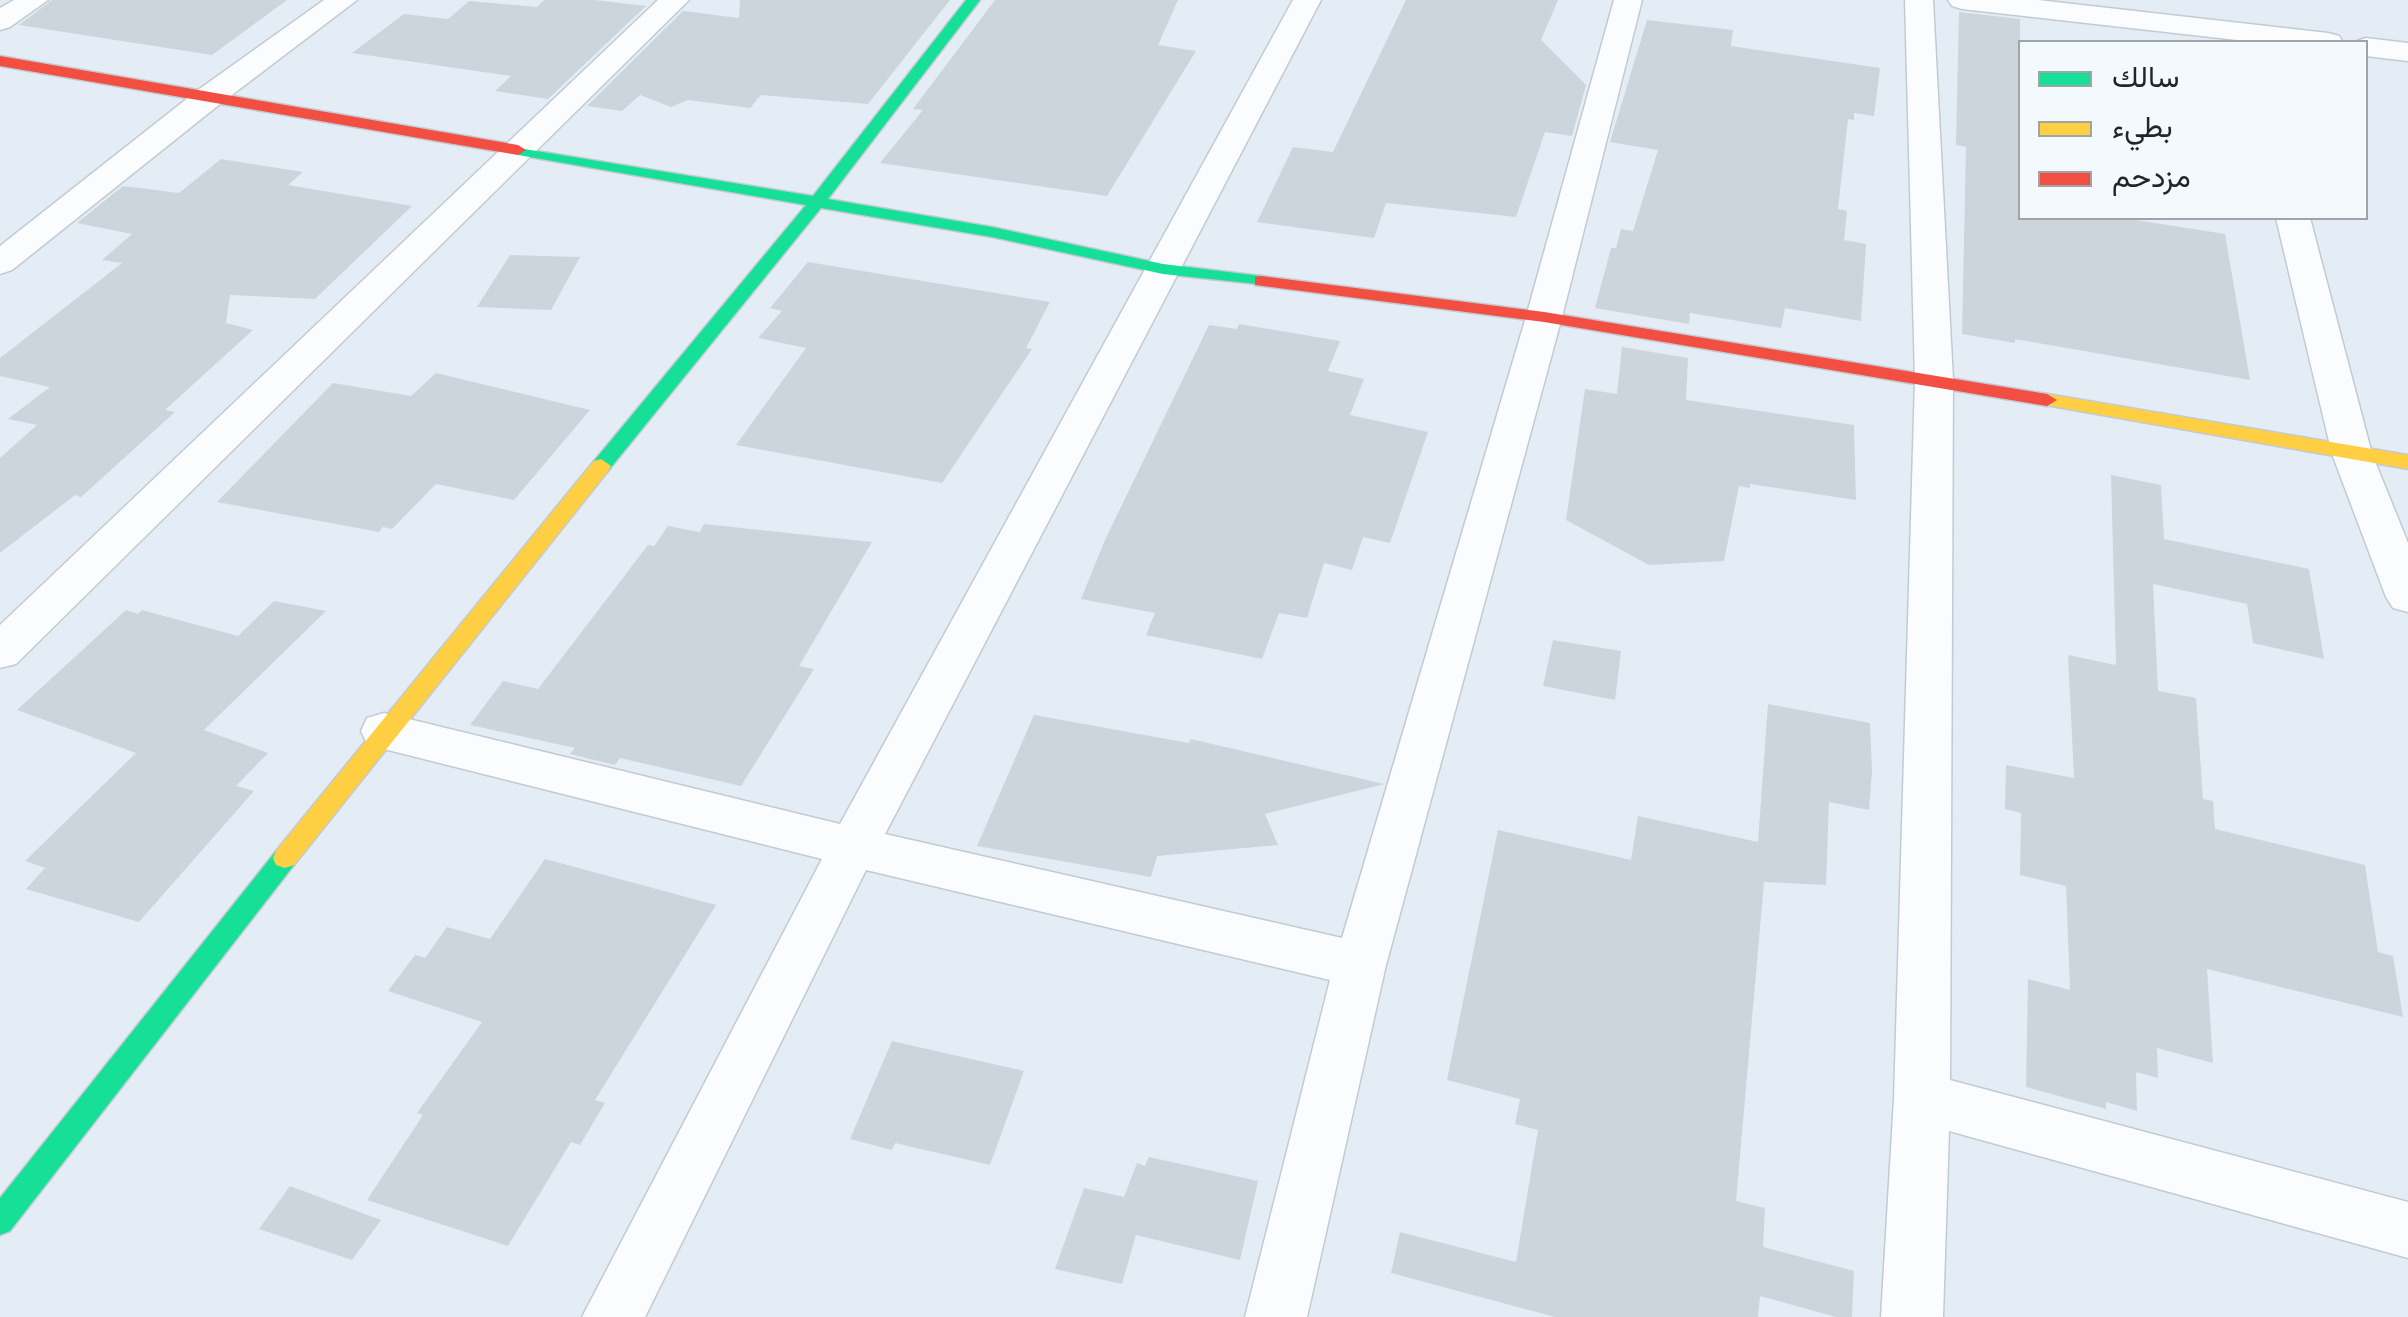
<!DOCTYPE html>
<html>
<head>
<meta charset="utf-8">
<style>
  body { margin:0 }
  #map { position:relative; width:2408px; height:1317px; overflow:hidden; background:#e4edf5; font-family:"DM Sans",Vazirmatn,sans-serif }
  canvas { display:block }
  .legend { position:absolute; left:2018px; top:40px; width:350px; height:180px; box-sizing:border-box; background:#f4f9fd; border:2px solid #9ea5aa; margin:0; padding:12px 18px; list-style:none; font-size:30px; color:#1e262d }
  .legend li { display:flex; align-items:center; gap:20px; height:50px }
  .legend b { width:50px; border:2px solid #9ea5aa }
</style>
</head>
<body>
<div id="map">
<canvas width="2408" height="1317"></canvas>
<ul class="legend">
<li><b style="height:12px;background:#16e098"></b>سالك</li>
<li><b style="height:12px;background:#ffcf43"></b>بطيء</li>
<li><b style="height:12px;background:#f24e42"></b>مزدحم</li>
</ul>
</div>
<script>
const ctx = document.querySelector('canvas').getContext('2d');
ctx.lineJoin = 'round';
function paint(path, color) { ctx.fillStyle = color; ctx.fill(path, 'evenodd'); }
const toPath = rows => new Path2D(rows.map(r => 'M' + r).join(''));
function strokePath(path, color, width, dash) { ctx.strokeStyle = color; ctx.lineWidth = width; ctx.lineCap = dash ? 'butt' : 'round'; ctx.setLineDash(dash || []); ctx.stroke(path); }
paint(toPath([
  [52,0,287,0,212,55,19,25],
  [544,0,595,0,646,6,548,99,495,91,511,76,352,53,404,14,448,19,469,1,537,7],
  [740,0,950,0,868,104,761,95,750,108,688,100,671,107,640,95,622,111,587,106,683,11,739,18],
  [995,0,1178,0,1158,45,1196,51,1107,196,880,163,923,110,913,109],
  [1406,0,1558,0,1541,40,1586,85,1572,136,1545,132,1516,217,1386,203,1374,238,1257,222,1293,147,1333,152],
  [1959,12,2020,19,2020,218,2123,218,2225,234,2250,380,2015,339,2015,343,1962,334,1966,147,1956,145],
  [1647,20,1733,30,1731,46,1880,68,1874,116,1854,113,1854,120,1848,119,1838,209,1847,211,1844,240,1866,244,1861,321,1785,308,1781,328,1690,313,1689,324,1595,308,1611,248,1616,248,1621,229,1633,231,1658,150,1610,142],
  [221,159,303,172,288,185,412,206,315,299,230,295,226,323,253,330,165,410,175,412,81,497,75,495,0,553,0,458,37,425,8,419,50,387,0,376,0,358,122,263,102,260,132,234,77,223,123,186,179,193],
  [510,255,580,257,551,310,477,307],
  [808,262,1050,302,1026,348,1032,349,942,483,736,445,806,348,758,338,782,311,770,308],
  [1239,324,1340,341,1328,371,1364,379,1350,415,1428,432,1390,543,1363,537,1352,570,1324,563,1307,618,1279,613,1262,659,1146,635,1155,613,1081,599,1105,540,1209,325,1237,329],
  [1622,347,1688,358,1686,400,1854,425,1856,500,1750,484,1750,488,1739,486,1724,561,1649,565,1566,520,1585,389,1617,394],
  [436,373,590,410,514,500,436,484,392,529,383,527,379,532,217,502,333,383,411,396],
  [2111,475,2161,485,2164,539,2309,569,2324,659,2253,643,2247,604,2153,584,2158,691,2196,698,2203,799,2213,801,2215,829,2365,865,2378,952,2393,956,2403,1017,2207,969,2213,1063,2157,1048,2158,1078,2136,1072,2137,1111,2106,1102,2106,1109,2026,1087,2028,979,2070,990,2066,886,2020,875,2021,813,2005,809,2006,765,2074,778,2068,655,2116,665],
  [704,524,872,542,799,666,814,669,741,786,620,758,615,765,570,754,575,748,470,725,503,681,538,689,648,545,654,546,668,526,700,532],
  [274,601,326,611,204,730,268,753,236,786,254,791,139,922,26,889,45,868,25,861,136,753,17,710,126,610,138,614,142,610,238,636],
  [1553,640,1621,651,1615,700,1543,686],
  [1768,704,1870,723,1872,772,1869,810,1829,802,1826,885,1764,882,1736,1201,1765,1208,1763,1247,1854,1271,1852,1317,1836,1317,1760,1296,1758,1317,1555,1317,1391,1273,1400,1232,1516,1262,1538,1130,1515,1124,1520,1099,1447,1080,1498,830,1631,860,1638,816,1758,842],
  [1034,715,1189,743,1191,739,1384,784,1265,814,1278,845,1157,856,1151,877,977,846],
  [545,859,716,905,595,1100,605,1103,580,1145,571,1142,508,1246,367,1200,423,1115,417,1113,482,1022,388,991,415,955,425,958,447,927,490,939],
  [892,1041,1024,1071,990,1165,895,1143,892,1150,850,1139],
  [1149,1157,1258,1181,1240,1260,1136,1235,1122,1284,1055,1269,1084,1188,1124,1197,1137,1163,1145,1166],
  [290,1186,381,1220,352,1260,259,1229]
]), '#ccd5dc');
const street = toPath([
  [14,0,48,0,10,27,0,30,0,8,14,0],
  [324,0,357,0,220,104,12,270,0,274,0,246,198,90,324,0],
  [658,0,689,0,16,664,0,668,0,625,658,0],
  [1293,0,1321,0,885,834,1342,938,1526,317,1614,0,1642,0,1562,317,1386,965,1307,1317,1245,1317,1330,980,866,870,645,1317,582,1317,822,859,384,749,367,744,361,731,367,718,384,713,840,824,1293,0],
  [1905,0,1933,0,1953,380,1950,1080,2408,1202,2408,1258,1949,1131,1943,1317,1881,1317,1894,1098,1915,380,1905,0],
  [1948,0,2038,0,2328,33,2339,36,2343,42,2255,42,1962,9,1952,6,1948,0],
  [2366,38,2408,43,2408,61,2366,56,2366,42,2354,42,2366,38],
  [2276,218,2310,218,2372,454,2408,543,2408,612,2393,608,2386,597,2332,454,2276,218]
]);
const fast = toPath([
  [966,0,980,0,828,199,992,227,1163,264,1261,276,1267,277,1267,285,1163,274,992,237,821,208,608,471,594,471,591,466,594,461,806,205,518,155,512,153,512,147,813,196,966,0],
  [285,848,294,851,297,858,294,865,10,1231,0,1235,0,1198,276,851,285,848]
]);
const slow = toPath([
  [2047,394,2408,455,2408,469,2040,404,2037,400,2040,396,2047,394],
  [601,459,611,466,608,471,294,865,285,868,276,865,273,858,276,851,594,461,601,459]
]);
const jam = toPath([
  [0,56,518,145,526,150,518,155,0,66,0,56],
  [1261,276,1544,312,2047,394,2057,400,2047,406,1544,322,1255,285,1255,277,1261,276]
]);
strokePath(street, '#c3cbd2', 3);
strokePath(fast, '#c3cbd2', 3);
strokePath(slow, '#c3cbd2', 3);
strokePath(jam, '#c3cbd2', 3);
paint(street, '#fbfcfe');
paint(fast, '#16e098');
paint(slow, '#ffcf43');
paint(jam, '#f24e42');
</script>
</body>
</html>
